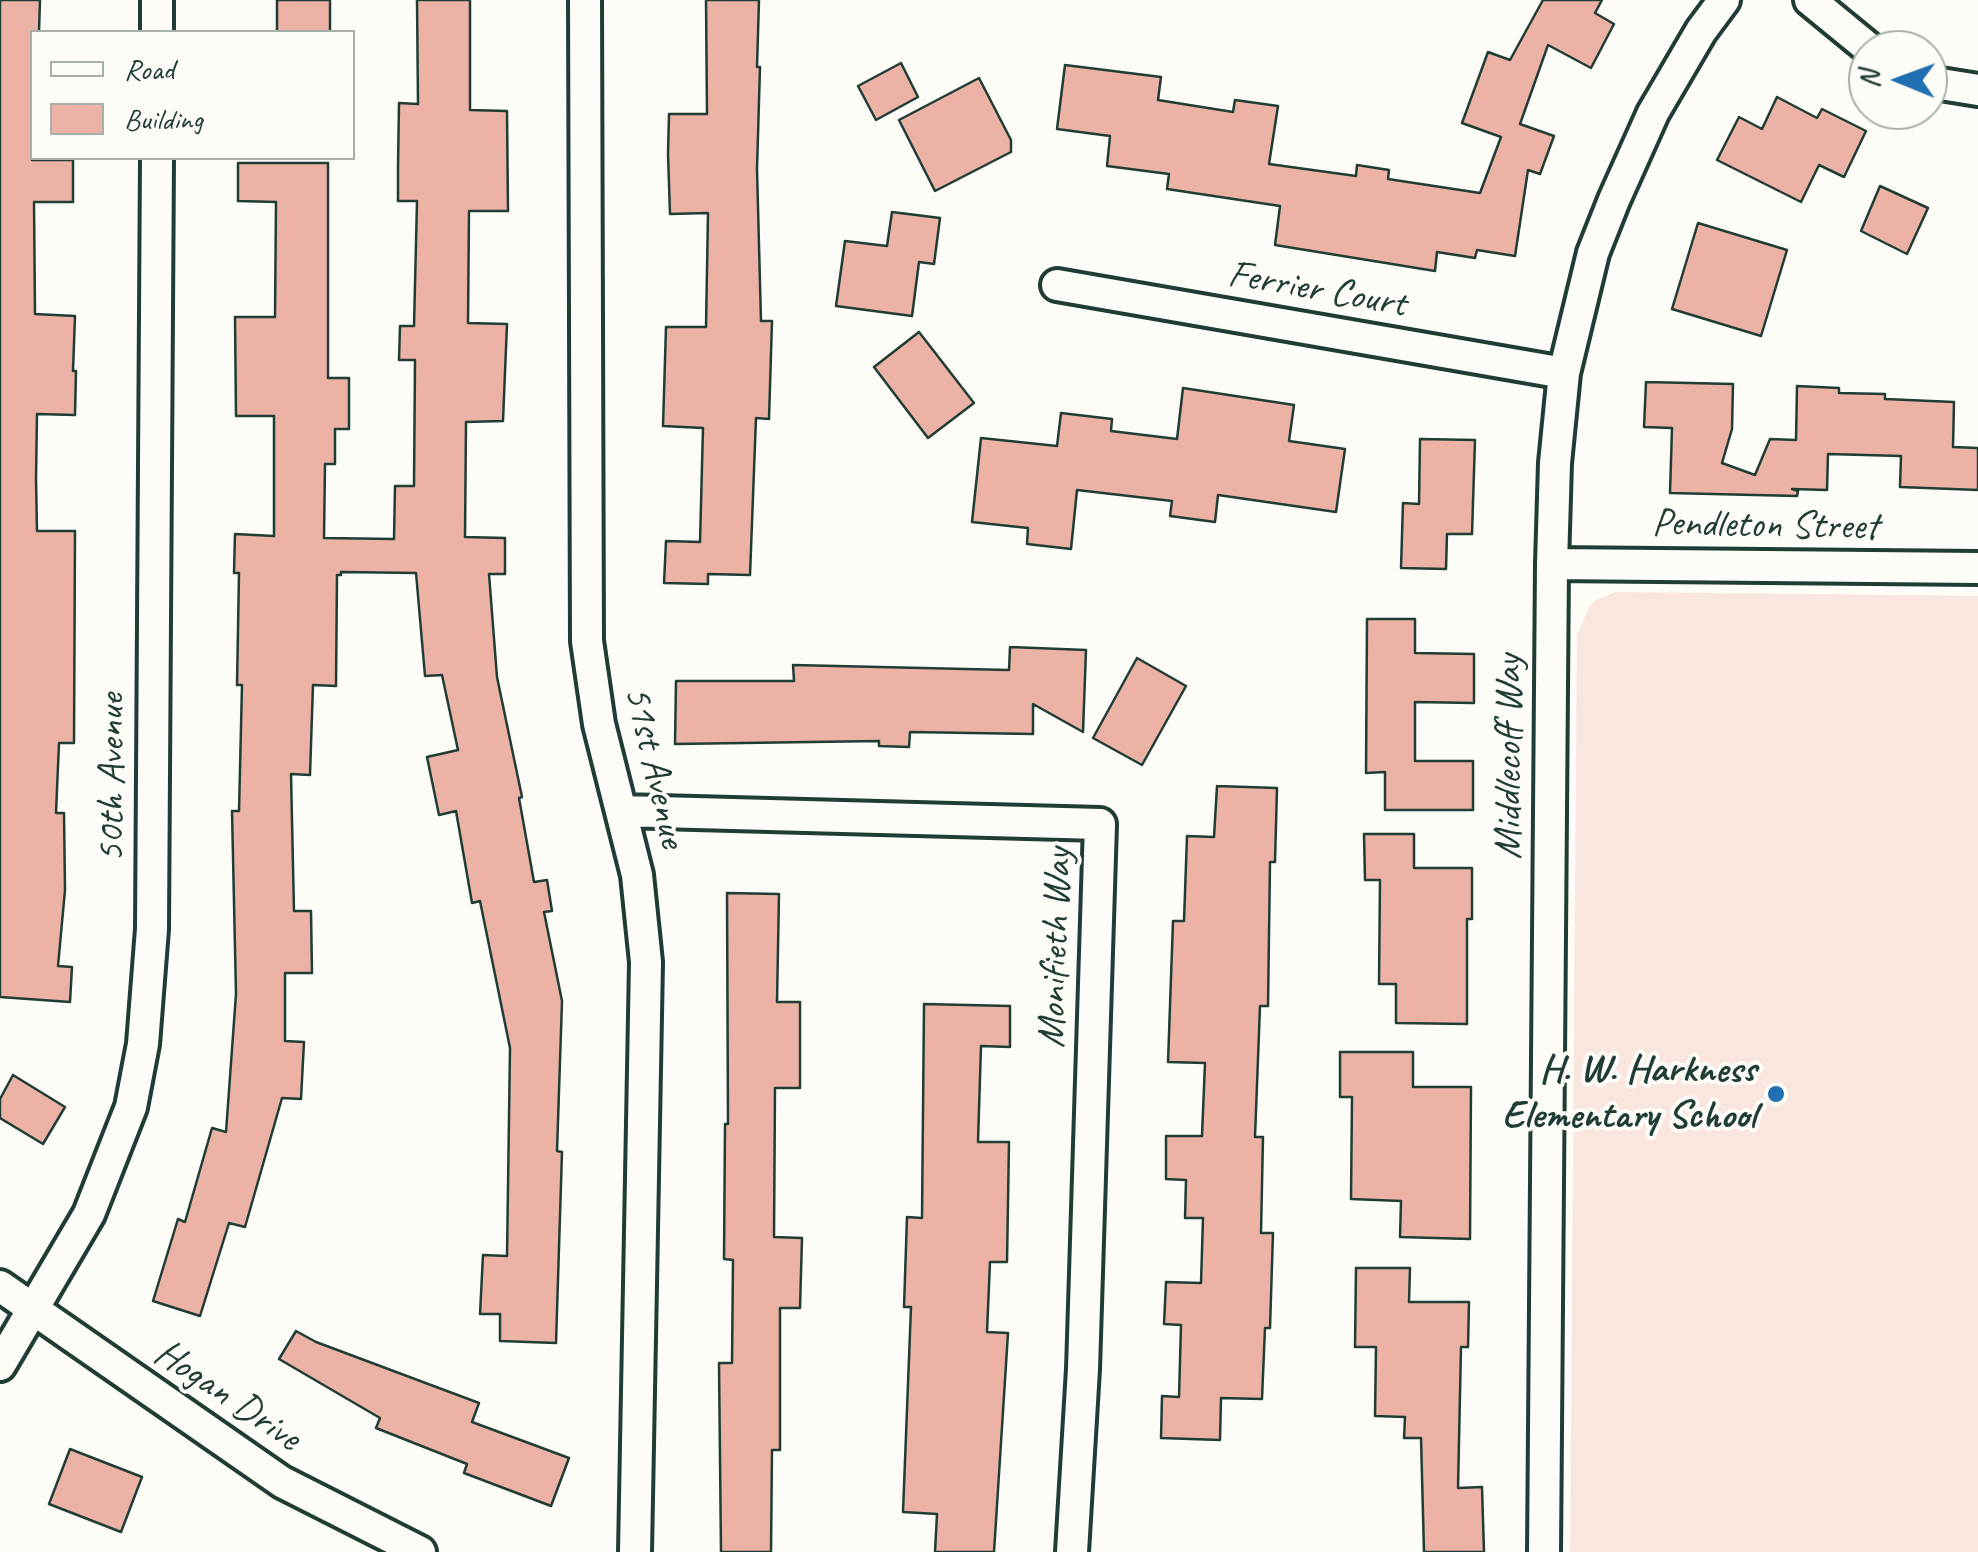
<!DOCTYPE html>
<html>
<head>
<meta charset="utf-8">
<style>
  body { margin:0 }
  #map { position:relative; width:1978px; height:1552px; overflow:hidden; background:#fdfcf7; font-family:Caveat,sans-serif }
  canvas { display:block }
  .legend { position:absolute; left:30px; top:30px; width:325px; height:130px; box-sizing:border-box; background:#fdfcf7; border:2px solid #a4b0a9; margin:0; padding:12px 18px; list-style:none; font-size:30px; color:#1f3d34 }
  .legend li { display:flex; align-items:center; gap:20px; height:50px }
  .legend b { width:50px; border:2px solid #a4b0a9 }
  .north { position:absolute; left:1848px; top:30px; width:100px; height:100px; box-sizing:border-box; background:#fdfcf7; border:2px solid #a4b0a9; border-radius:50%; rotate:271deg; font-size:28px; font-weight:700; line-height:40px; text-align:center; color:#1f3d34 }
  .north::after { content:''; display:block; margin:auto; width:35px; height:45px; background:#1f6fb2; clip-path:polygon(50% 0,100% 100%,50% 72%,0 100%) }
</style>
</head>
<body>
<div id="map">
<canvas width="1978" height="1552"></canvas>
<ul class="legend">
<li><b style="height:12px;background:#fdfcf7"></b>Road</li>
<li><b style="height:28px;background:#ecb2a6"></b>Building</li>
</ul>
<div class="north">N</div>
</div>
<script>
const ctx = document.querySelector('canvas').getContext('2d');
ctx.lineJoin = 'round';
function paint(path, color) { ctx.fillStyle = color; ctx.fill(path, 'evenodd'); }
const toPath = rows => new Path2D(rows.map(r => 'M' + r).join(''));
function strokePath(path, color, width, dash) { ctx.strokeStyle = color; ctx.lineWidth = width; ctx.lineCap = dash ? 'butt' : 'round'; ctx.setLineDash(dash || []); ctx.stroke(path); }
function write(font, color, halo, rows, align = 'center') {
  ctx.font = font + ' Caveat,sans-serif'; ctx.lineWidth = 8; ctx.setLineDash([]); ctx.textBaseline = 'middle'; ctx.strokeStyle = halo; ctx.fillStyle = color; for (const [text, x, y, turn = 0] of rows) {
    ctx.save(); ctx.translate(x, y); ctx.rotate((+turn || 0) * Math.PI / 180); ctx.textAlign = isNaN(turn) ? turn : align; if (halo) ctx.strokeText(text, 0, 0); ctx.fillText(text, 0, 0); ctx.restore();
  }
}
paint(toPath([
  [1616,592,1978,596,1978,1552,1570,1552,1577,636,1589,607,1596,600]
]), '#f8e6df');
const building = toPath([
  [0,0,40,0,39,32,32,32,32,160,73,160,73,202,34,202,35,314,75,316,73,371,76,371,75,415,37,414,36,479,37,531,75,531,74,743,59,743,56,813,64,813,65,890,58,966,72,967,70,1002,0,997,0,0],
  [277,0,330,0,330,32,277,32,277,0],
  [417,0,470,0,470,110,507,111,508,211,469,211,468,323,507,324,503,421,466,422,465,537,505,538,505,574,489,574,497,677,522,797,519,798,534,882,547,880,552,911,544,912,562,1001,557,1151,562,1152,556,1343,500,1341,500,1314,480,1314,483,1255,507,1256,510,1048,480,901,472,903,456,811,439,815,427,757,458,750,442,675,425,676,416,573,341,572,341,575,337,575,336,686,313,685,310,775,291,774,294,911,311,911,312,973,285,973,285,1041,304,1042,301,1099,282,1098,245,1227,229,1223,200,1316,153,1301,178,1219,185,1222,212,1128,226,1132,236,994,232,811,239,811,242,685,237,685,239,573,234,573,235,534,274,536,274,416,236,416,235,317,275,317,276,202,238,201,238,163,328,163,328,378,349,378,349,429,335,429,335,464,325,464,324,538,394,539,395,486,414,486,415,360,399,360,400,326,414,326,417,201,398,201,398,167,399,103,418,104,417,0],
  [706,0,759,0,757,67,760,67,757,169,761,321,772,321,769,419,756,418,750,575,708,574,708,584,664,583,666,541,700,542,703,428,663,426,666,327,706,327,708,213,670,214,668,154,669,114,707,114,706,0],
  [1543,0,1602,0,1595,13,1614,24,1591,68,1548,45,1520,124,1554,136,1540,174,1528,170,1515,256,1477,250,1475,258,1437,252,1435,271,1275,245,1280,206,1167,189,1169,174,1107,166,1110,136,1057,129,1065,65,1161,77,1158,100,1233,112,1235,100,1278,106,1269,164,1356,176,1357,165,1389,170,1388,179,1480,193,1501,137,1462,123,1488,52,1510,60,1543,0],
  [901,63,918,97,876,120,858,86,901,63],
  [979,78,1011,140,1011,152,935,191,899,120,979,78],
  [1777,97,1817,118,1822,109,1866,131,1844,177,1819,165,1801,202,1717,160,1739,117,1762,129,1777,97],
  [1880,186,1928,208,1907,254,1861,231,1880,186],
  [892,212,940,218,934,264,919,262,912,316,836,306,845,241,887,246,892,212],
  [1698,223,1787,250,1761,336,1672,309,1698,223],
  [919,332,974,403,928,438,874,367,919,332],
  [1646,382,1733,384,1732,429,1722,463,1755,475,1770,439,1796,440,1797,386,1839,388,1839,393,1885,394,1885,399,1954,402,1953,447,1978,448,1978,490,1900,487,1901,456,1828,454,1827,490,1792,489,1798,491,1797,496,1670,493,1672,428,1644,427,1646,382],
  [1183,388,1294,405,1289,441,1345,449,1336,512,1218,495,1215,522,1170,516,1172,501,1077,490,1071,549,1027,544,1028,528,972,522,981,438,1057,446,1061,413,1112,419,1111,431,1177,439,1183,388],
  [1420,439,1475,440,1472,534,1447,534,1446,569,1401,568,1403,503,1419,504,1420,439],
  [1367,619,1415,619,1415,653,1474,654,1474,703,1415,702,1415,761,1473,761,1473,810,1385,810,1385,772,1366,773,1367,619],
  [1010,647,1086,650,1083,732,1033,704,1033,734,910,732,909,747,879,746,879,741,675,744,676,681,794,681,793,665,1009,670,1010,647],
  [1137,658,1186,686,1142,765,1093,738,1137,658],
  [1217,786,1277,788,1275,862,1270,862,1268,1006,1260,1006,1255,1137,1263,1137,1261,1233,1273,1233,1270,1328,1265,1328,1262,1399,1221,1398,1220,1440,1161,1438,1162,1396,1179,1397,1181,1325,1164,1324,1166,1282,1201,1283,1203,1218,1185,1218,1186,1180,1166,1179,1166,1136,1202,1136,1205,1063,1168,1062,1173,921,1184,921,1187,836,1214,837,1217,786],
  [1364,834,1414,834,1414,868,1472,868,1472,919,1467,919,1467,1024,1396,1023,1396,984,1379,984,1380,880,1365,880,1364,834],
  [727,893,779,894,777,1002,800,1002,800,1088,775,1088,774,1237,802,1238,800,1308,780,1308,780,1450,772,1450,771,1552,721,1552,719,1363,732,1363,733,1260,724,1259,725,1124,728,1124,727,893],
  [924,1004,1010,1006,1010,1047,981,1046,978,1142,1009,1142,1007,1262,990,1262,987,1332,1008,1333,994,1552,935,1552,937,1514,903,1512,911,1307,904,1307,907,1217,922,1218,924,1004],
  [1340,1052,1413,1052,1413,1087,1471,1087,1470,1239,1400,1237,1401,1201,1351,1199,1352,1097,1340,1097,1340,1052],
  [13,1075,65,1107,43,1144,0,1118,0,1099,13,1075],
  [1356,1268,1410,1268,1409,1302,1469,1302,1468,1347,1461,1347,1458,1488,1482,1487,1484,1552,1424,1552,1421,1438,1404,1438,1405,1417,1375,1416,1376,1347,1355,1347,1356,1268],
  [296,1331,316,1342,479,1403,472,1422,569,1458,551,1506,464,1473,467,1464,376,1428,380,1418,279,1359,296,1331],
  [70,1449,142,1477,121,1532,49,1504,70,1449]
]);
paint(building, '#ecb2a6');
strokePath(building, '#1f3d34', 2.5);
const minor = toPath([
  [585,0,587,641,599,724,637,875,646,962,635,1552],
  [1810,0,1871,50],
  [157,32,157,0],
  [1928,82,1978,90],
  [1057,285,1564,373],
  [1552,564,1978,568],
  [622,811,1100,824,1083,1369,1072,1552],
  [0,1286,282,1482,420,1552],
  [0,1365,89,1214,131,1107,143,1044,152,929,157,158],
  [1544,1552,1552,564,1555,463,1564,373,1593,253,1614,200,1653,113,1701,31,1724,0]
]);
strokePath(minor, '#1f3d34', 38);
strokePath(minor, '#fdfcf7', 30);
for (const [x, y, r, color] of [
  [1776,1094,10,"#1f6fb2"]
]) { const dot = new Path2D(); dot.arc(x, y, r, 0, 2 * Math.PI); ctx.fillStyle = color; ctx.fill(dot); strokePath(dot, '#fdfcf7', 4); }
write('40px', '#1f3d34', '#fdfcf7', [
  ["Ferrier Court",1317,290,10],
  ["Pendleton Street",1765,526,1],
  ["Middlecoff Way",1510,757,-90],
  ["51st Avenue",654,767,77],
  ["50th Avenue",113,778,-90],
  ["Monifieth Way",1056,948,-88],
  ["Hogan Drive",227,1396,34]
]);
write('bold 40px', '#1f3d34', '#fdfcf7', [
  ["H. W. Harkness",1756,1071],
  ["Elementary School",1756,1117]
], 'right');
</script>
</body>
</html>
